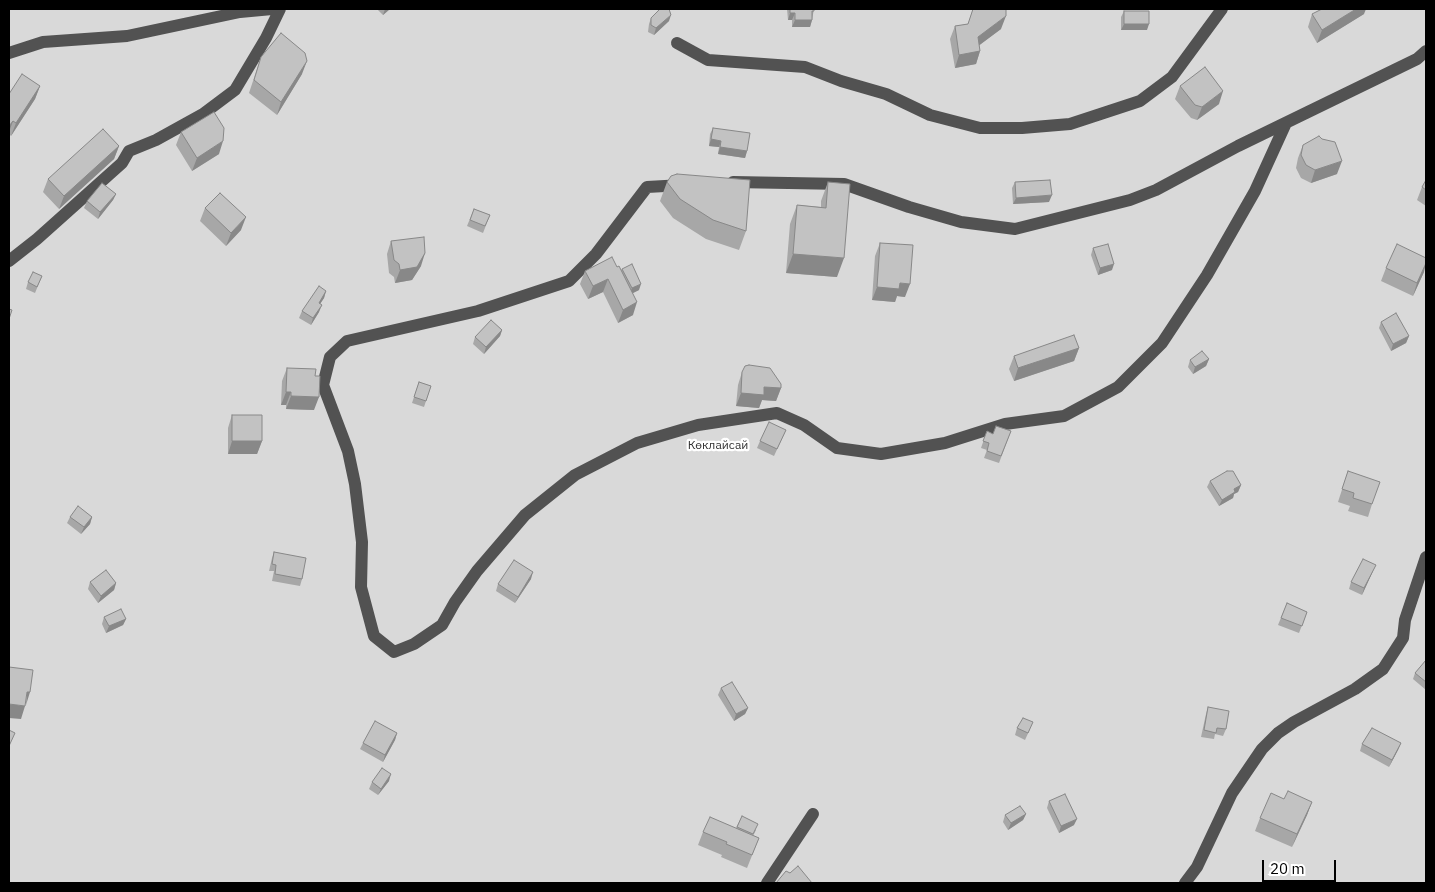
<!DOCTYPE html>
<html>
<head>
<meta charset="utf-8">
<style>
  body { margin:0 }
  #map { position:relative; width:1435px; height:892px; overflow:hidden; background:#fff; font-family:"IBM Plex Sans",sans-serif }
  canvas { display:block }
  .frame { position:absolute; inset:0; border:10px solid #000; pointer-events:none }
  .scale { position:absolute; left:1262px; top:860px; width:74px; height:22px; box-sizing:border-box; border:2px solid #000; border-top:0; padding-left:6px; font-size:15px; line-height:18px; white-space:nowrap; color:#000; -webkit-text-stroke:4px #fff; paint-order:stroke }
</style>
</head>
<body>
<div id="map">
<canvas width="1435" height="892"></canvas>
<div class="frame"></div>
<div class="scale">20 m</div>
</div>
<script>
const ctx = document.querySelector('canvas').getContext('2d');
ctx.lineJoin = 'round';
function paint(path, color) { ctx.fillStyle = color; ctx.fill(path, 'evenodd'); }
const toPath = rows => new Path2D(rows.map(r => 'M' + r).join(''));
function strokePath(path, color, width, dash) { ctx.strokeStyle = color; ctx.lineWidth = width; ctx.lineCap = dash ? 'butt' : 'round'; ctx.setLineDash(dash || []); ctx.stroke(path); }
function write(font, color, halo, rows, align = 'center') {
  ctx.font = font + ' "IBM Plex Sans",sans-serif'; ctx.lineWidth = 4.5; ctx.setLineDash([]); ctx.textBaseline = 'middle'; ctx.strokeStyle = halo; ctx.fillStyle = color; for (const [text, x, y, turn = 0] of rows) {
    ctx.save(); ctx.translate(x, y); ctx.rotate((+turn || 0) * Math.PI / 180); ctx.textAlign = isNaN(turn) ? turn : align; if (halo) ctx.strokeText(text, 0, 0); ctx.fillText(text, 0, 0); ctx.restore();
  }
}
paint(toPath([
  [9,9,1426,9,1426,883,9,883]
]), '#d9d9d9');
strokePath(toPath([
  [677,43,708,60,805,67,841,81,886,94,930,115,980,128,1022,128,1070,124,1140,101,1172,77,1222,9],
  [9,53,43,42,127,36,240,12,272,9],
  [733,182,844,184,909,207,961,222,1015,229,1130,200,1156,190,1238,146,1417,59,1426,51],
  [683,185,647,187,596,254,569,281,478,311,347,341,330,357,323,385,348,451,355,484,362,542,361,587,374,636,394,652,414,644,442,625,455,602,477,571,525,515,575,475,637,443,698,425,777,413,804,425,837,448,881,454,945,443,1005,424,1064,416,1118,387,1162,343,1207,275,1255,191,1286,123],
  [9,261,37,239,122,163,129,151,156,140,203,114,235,90,266,38,280,9],
  [767,883,813,814],
  [1185,883,1197,867,1232,793,1262,749,1278,733,1294,722,1355,689,1383,669,1403,638,1405,620,1426,557]
]), '#525252', 12);
paint(toPath([
  [377,9,390,9,383,15],
  [787,9,814,9,812,20,810,27,792,27,792,20,788,20],
  [973,9,1001,29,979,45,980,51,976,64,955,68,950,39,955,26,968,24],
  [1124,11,1147,30,1121,30,1121,17],
  [1312,14,1364,14,1317,43,1308,27],
  [651,18,669,21,654,35,648,32,649,24],
  [261,57,302,74,277,115,249,93],
  [40,86,35,99,11,136,9,134,9,94],
  [1180,86,1219,104,1197,120,1191,118,1175,99],
  [713,128,747,151,745,158,718,154,719,147,709,146,710,134],
  [181,132,219,154,192,171,176,145],
  [1303,145,1337,174,1311,183,1301,178,1296,168,1298,158],
  [119,146,114,159,59,209,43,192,48,179],
  [1426,180,1426,206,1417,200,1422,187],
  [667,182,746,231,739,250,706,239,673,218,660,201],
  [828,182,837,277,786,273,790,224,797,205,821,207,821,201],
  [1015,182,1049,202,1013,204,1012,188],
  [116,194,113,200,98,219,84,208,87,201],
  [205,208,241,230,226,246,200,221],
  [474,209,490,215,483,233,467,226],
  [391,241,421,266,412,280,395,283,394,277,389,273,387,254],
  [880,243,905,297,897,296,895,302,872,300,875,256],
  [1093,248,1112,270,1098,275,1091,255],
  [617,267,621,270,622,269,639,290,633,293,633,315,618,323,603,292,588,299,580,284,585,271],
  [1386,268,1424,272,1413,296,1381,281],
  [42,276,35,293,26,289,28,282],
  [326,291,324,298,320,304,319,312,311,325,299,318,302,311],
  [1381,322,1409,336,1406,343,1391,351,1379,328],
  [502,330,500,336,484,354,473,344,475,337],
  [1079,348,1074,361,1014,381,1009,369,1014,356],
  [1209,359,1206,366,1193,374,1188,367,1190,360],
  [287,368,314,410,286,409,286,405,281,405,282,381],
  [742,372,781,388,776,401,762,400,759,408,736,406,738,385],
  [419,382,431,386,424,407,412,403],
  [232,415,262,441,257,454,228,454,228,428],
  [786,430,774,456,757,448,760,441],
  [987,431,993,434,1011,431,999,463,984,458,987,450,981,448],
  [1348,471,1372,504,1368,517,1348,511,1350,506,1338,502],
  [1210,481,1241,485,1238,492,1234,494,1233,498,1219,506,1207,487],
  [70,517,92,517,90,524,81,534,67,523],
  [274,552,302,579,300,586,272,581,274,571,269,571,272,558],
  [1373,571,1362,595,1349,589,1351,582],
  [531,579,515,603,496,591,498,584],
  [90,582,116,583,114,590,98,603,88,589],
  [1287,603,1307,612,1299,633,1278,625],
  [104,617,126,619,123,625,106,633,102,624],
  [1426,660,1426,690,1413,679,1415,673],
  [721,688,748,708,745,714,734,721,718,695],
  [1208,707,1226,729,1223,736,1215,734,1214,739,1201,737,1206,714],
  [1017,728,1030,729,1025,740,1015,735],
  [397,733,395,740,383,762,360,749,363,743],
  [1401,743,1398,750,1389,767,1360,751,1362,744],
  [389,781,378,795,369,789,372,782],
  [1284,799,1312,802,1307,815,1292,847,1255,831,1260,818],
  [1049,801,1074,825,1059,833,1047,808],
  [1026,814,1023,820,1008,830,1003,822,1005,815],
  [742,816,756,830,753,836,759,838,747,868,721,857,722,855,698,845,703,832,736,828]
]), '#a7a7a7');
paint(toPath([
  [385,9,390,9,383,15],
  [1356,9,1366,9,1364,14,1317,43,1322,30],
  [790,13,795,13,792,20,788,20],
  [671,15,669,21,654,35,656,28],
  [1006,16,1001,29,973,50,978,37],
  [795,20,812,20,810,27,792,27],
  [1124,24,1149,24,1147,30,1121,30],
  [980,51,976,64,955,68,959,55],
  [307,61,302,74,277,115,281,102],
  [40,86,35,99,11,136,16,123],
  [1223,91,1219,104,1197,120,1202,107],
  [13,121,9,132,9,126],
  [711,139,721,141,719,147,709,146],
  [223,141,219,154,192,171,197,158],
  [119,146,114,159,59,209,64,196],
  [720,147,747,151,745,158,718,154],
  [1342,161,1337,174,1311,183,1315,170],
  [116,194,113,200,98,219,100,212],
  [1052,195,1049,202,1013,204,1016,198],
  [246,217,241,230,226,246,231,233],
  [425,253,421,266,412,280,395,283,400,270],
  [793,254,844,258,837,277,786,273],
  [1426,263,1424,272,1413,296,1417,283],
  [1114,264,1112,270,1098,275,1100,268],
  [608,279,603,292,588,299,593,286],
  [900,283,910,284,905,297,897,296,895,302,872,300,877,287],
  [641,284,639,290,629,295,632,288],
  [326,291,324,298,316,310,319,303],
  [637,302,633,315,618,323,623,310],
  [322,305,319,312,311,325,313,318],
  [502,330,500,336,484,354,486,347],
  [1409,336,1406,343,1391,351,1393,344],
  [1079,348,1074,361,1014,381,1018,368],
  [1209,359,1206,366,1193,374,1195,367],
  [764,387,781,388,776,401,762,400,759,408,736,406,741,393],
  [286,392,291,392,286,405,281,405],
  [291,396,319,397,314,410,286,409],
  [232,441,262,441,257,454,228,454],
  [1241,485,1238,492,1234,494,1233,498,1219,506,1222,500,1234,489],
  [92,517,90,524,81,534,84,527],
  [1376,565,1373,571,1362,595,1364,588],
  [533,572,531,579,515,603,518,597],
  [116,583,114,590,98,603,101,596],
  [126,619,123,625,106,633,109,626],
  [27,692,30,692,26,705],
  [9,704,25,706,21,719,9,718],
  [748,708,745,714,734,721,736,714],
  [397,733,395,740,383,762,385,755],
  [1401,743,1398,750,1389,767,1392,760],
  [391,774,389,781,378,795,381,789],
  [1312,802,1307,815,1292,847,1297,834],
  [1026,814,1023,820,1008,830,1011,823],
  [1077,819,1074,825,1059,833,1061,826]
]), '#888');
const building = toPath([
  [660,9,669,9,671,15,656,28,651,25,651,18,660,9],
  [790,9,814,9,814,11,812,11,812,20,795,20,795,13,790,13,790,9],
  [973,9,1006,9,1006,16,978,37,980,51,959,55,955,26,968,24,973,9],
  [1322,9,1356,9,1322,30,1312,14,1322,9],
  [1124,11,1149,11,1149,24,1124,24,1124,11],
  [281,33,305,53,307,61,281,102,254,80,261,57,281,33],
  [1205,67,1223,91,1202,107,1195,105,1180,86,1205,67],
  [22,74,40,86,16,123,13,121,9,126,9,94,22,74],
  [214,112,224,128,223,141,197,158,181,132,214,112],
  [713,128,750,133,747,151,720,147,721,141,711,139,713,128],
  [103,129,119,146,64,196,48,179,103,129],
  [1319,136,1322,139,1335,142,1342,161,1315,170,1306,165,1301,155,1303,145,1319,136],
  [677,174,750,180,746,231,713,220,680,199,667,182,671,176,677,174],
  [1050,180,1052,195,1016,198,1015,182,1050,180],
  [1426,180,1426,190,1422,187,1426,180],
  [828,182,850,184,844,258,793,254,797,205,826,208,828,182],
  [102,183,116,194,100,212,87,201,102,183],
  [220,193,246,217,231,233,205,208,220,193],
  [474,209,490,215,485,226,470,220,474,209],
  [424,237,425,253,417,267,400,270,399,264,394,260,391,241,424,237],
  [880,243,913,245,910,284,900,283,899,289,877,287,880,243],
  [1108,244,1114,264,1100,268,1093,248,1108,244],
  [1397,244,1426,258,1426,263,1417,283,1386,268,1397,244],
  [612,257,617,267,619,266,637,302,623,310,608,279,593,286,585,271,612,257],
  [632,264,641,284,632,288,622,269,632,264],
  [33,272,42,276,37,287,28,282,33,272],
  [319,286,326,291,319,303,322,305,313,318,302,311,319,286],
  [9,309,12,310,9,319,9,309],
  [1396,313,1409,336,1393,344,1381,322,1396,313],
  [491,320,502,330,486,347,475,337,491,320],
  [1074,335,1079,348,1018,368,1014,356,1074,335],
  [1202,351,1209,359,1195,367,1190,360,1202,351],
  [749,365,770,368,781,384,781,388,764,387,764,395,741,393,742,372,745,366,749,365],
  [287,368,316,369,315,376,320,376,319,397,291,396,291,392,286,392,287,368],
  [419,382,431,386,426,401,414,397,419,382],
  [232,415,262,415,262,441,232,441,232,415],
  [769,422,786,430,777,449,760,441,769,422],
  [996,426,1011,431,1001,456,987,451,989,443,983,441,987,431,993,434,996,426],
  [1227,471,1233,471,1241,485,1234,489,1235,492,1222,500,1210,481,1227,471],
  [1348,471,1380,482,1372,504,1353,498,1354,493,1342,489,1348,471],
  [78,506,92,517,84,527,70,517,78,506],
  [274,552,306,558,302,579,275,574,276,565,272,564,274,552],
  [1363,559,1376,565,1364,588,1351,582,1363,559],
  [514,560,533,572,518,597,498,584,514,560],
  [106,570,116,583,101,596,90,582,106,570],
  [1287,603,1307,612,1302,626,1281,618,1287,603],
  [121,609,126,619,109,626,104,617,121,609],
  [1426,660,1426,682,1415,673,1426,660],
  [9,667,33,670,30,692,27,692,25,706,9,704,9,667],
  [732,682,748,708,736,714,721,688,732,682],
  [1208,707,1229,711,1226,729,1217,728,1216,733,1204,730,1208,707],
  [1023,718,1033,722,1028,733,1017,728,1023,718],
  [375,721,397,733,385,755,363,743,375,721],
  [1372,728,1401,743,1392,760,1362,744,1372,728],
  [9,730,15,733,9,746,9,730],
  [382,768,391,774,381,789,372,782,382,768],
  [1288,791,1312,802,1297,834,1260,818,1271,793,1284,799,1288,791],
  [1065,794,1077,819,1061,826,1049,801,1065,794],
  [1020,806,1026,814,1011,823,1005,815,1020,806],
  [742,816,758,824,753,834,737,827,742,816],
  [710,817,759,838,752,855,726,844,727,842,703,832,710,817],
  [798,866,812,883,776,883,786,871,790,873,798,866]
]);
paint(building, '#c2c2c2');
strokePath(building, '#888', 1);
write('12px', '#303030', '#fff', [
  ["Көклайсай",718,446]
]);
</script>
</body>
</html>
